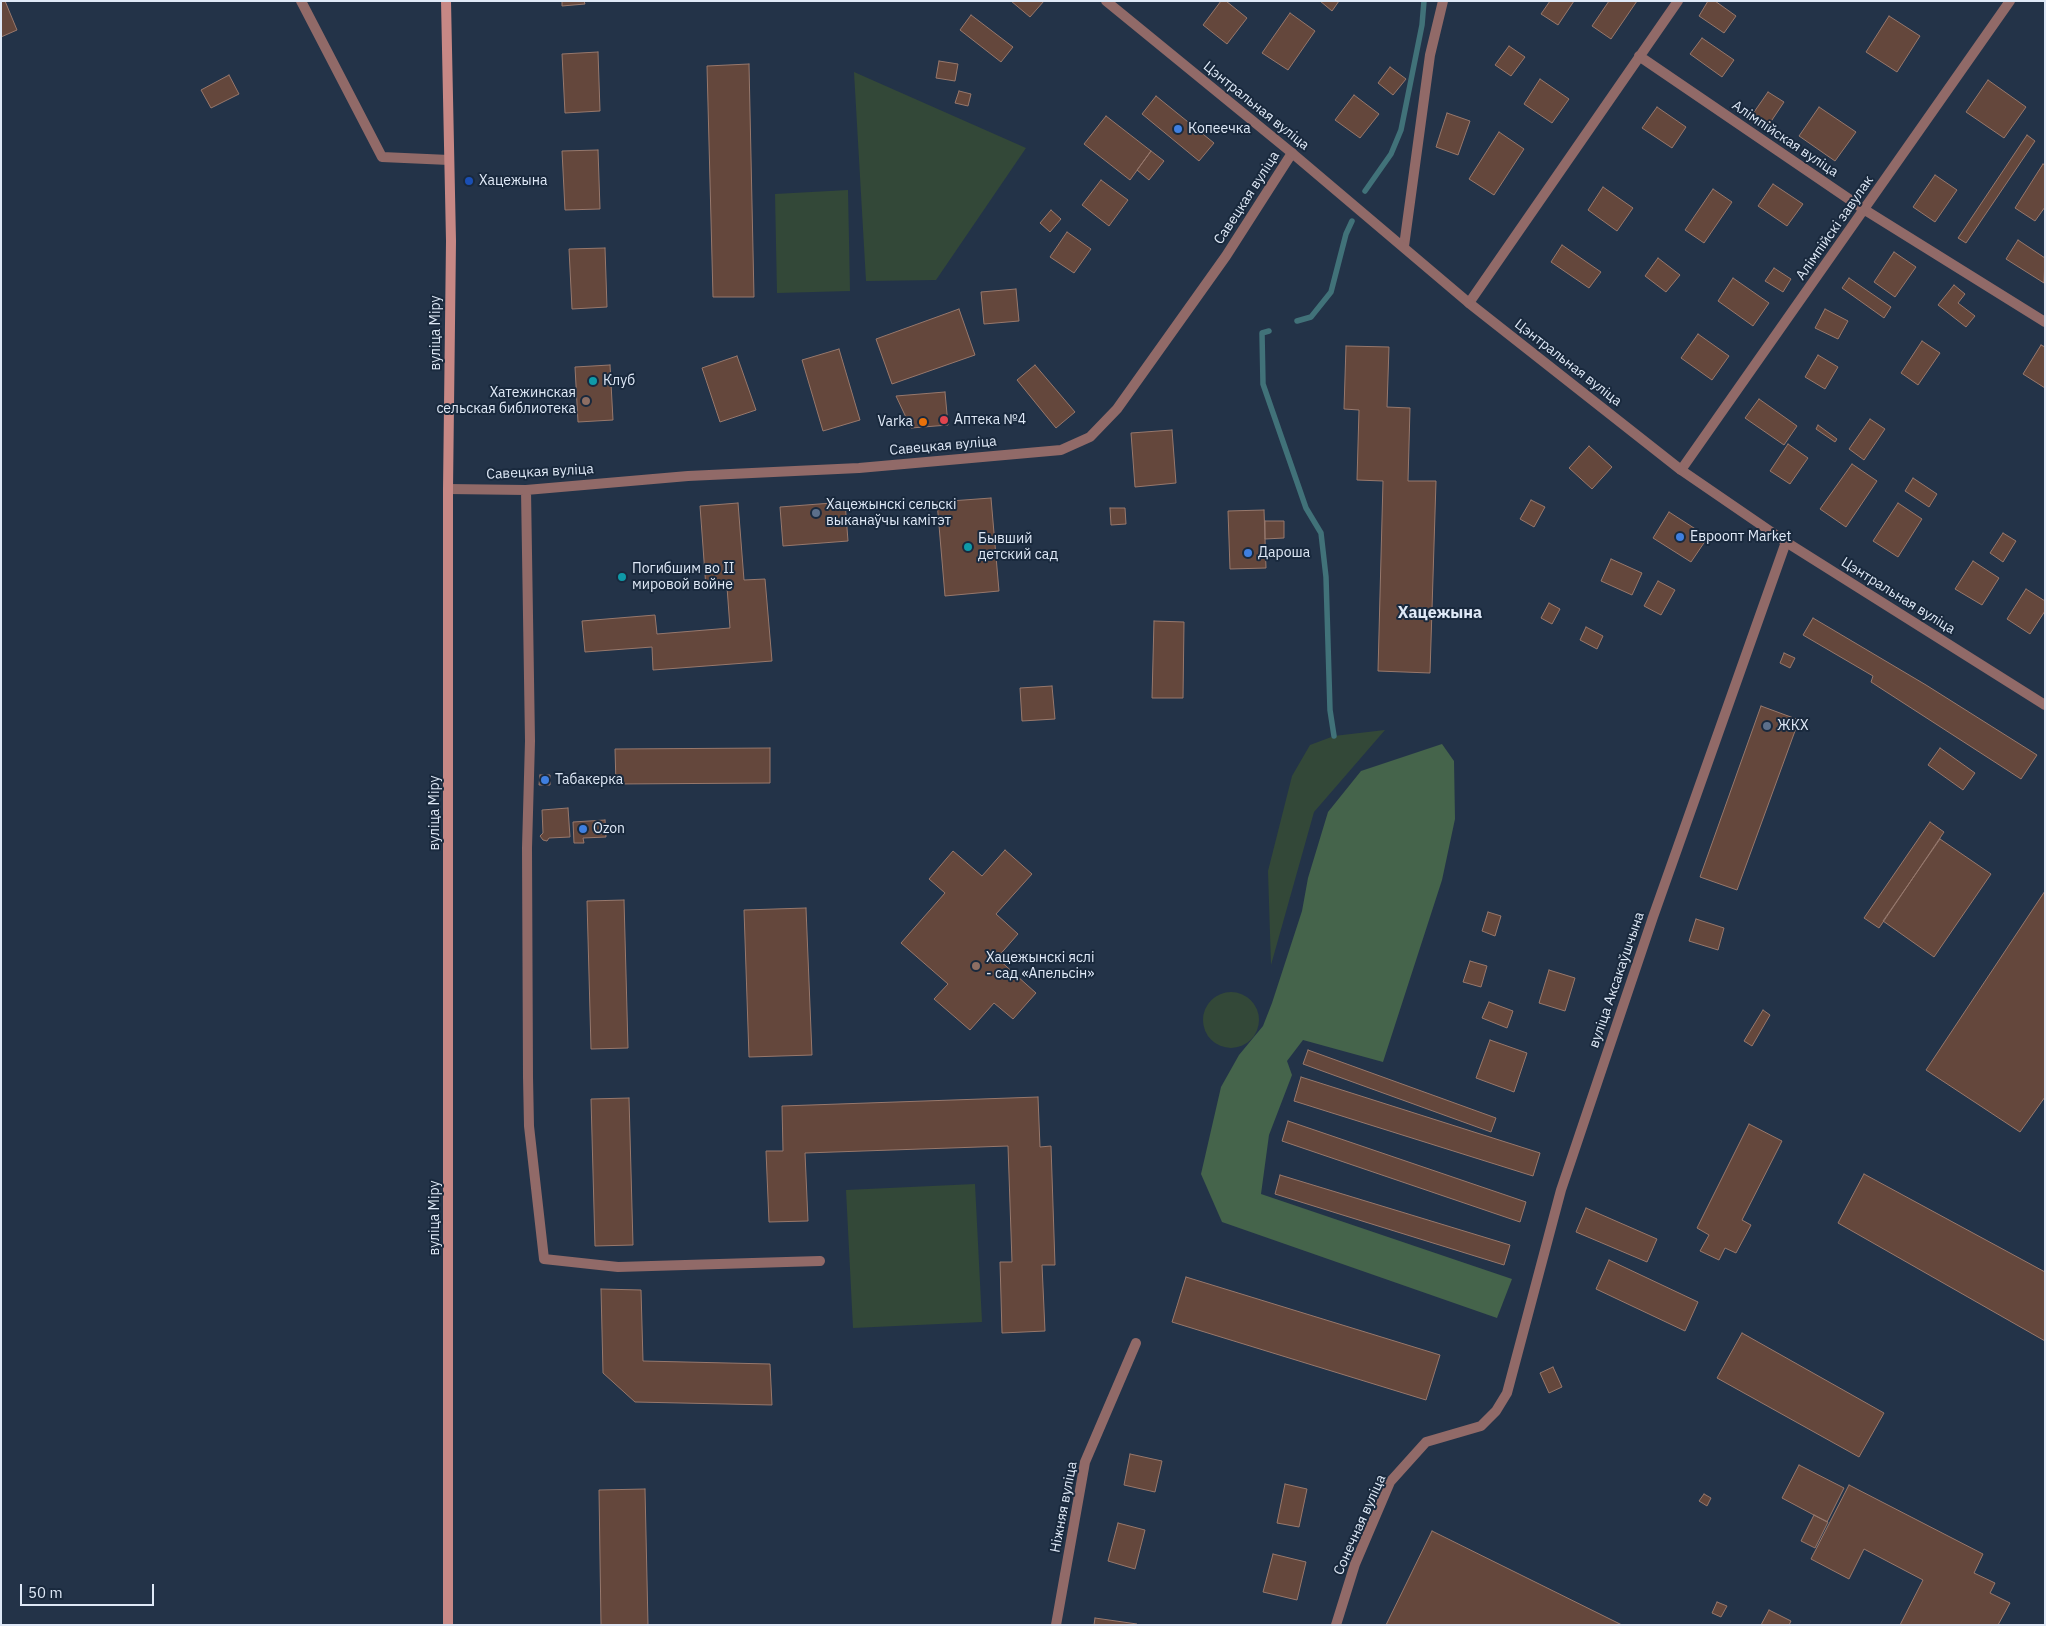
<!DOCTYPE html>
<html>
<head>
<meta charset="utf-8">
<style>
  body { margin:0 }
  #map { position:relative; width:2046px; height:1626px; overflow:hidden; background:#233348; font-family:"IBM Plex Sans",sans-serif }
  canvas { display:block }
  .frame { position:absolute; inset:0; border:2px solid #dfe9f7; pointer-events:none }
  .scale { position:absolute; left:20px; top:1584px; width:134px; height:22px; box-sizing:border-box; border:2px solid #dfe9f7; border-top:0; padding-left:6px; font-size:15px; line-height:18px; white-space:nowrap; color:#dfe9f7; -webkit-text-stroke:4px #19293d; paint-order:stroke }
</style>
</head>
<body>
<div id="map">
<canvas width="2046" height="1626"></canvas>
<div class="frame"></div>
<div class="scale">50 m</div>
</div>
<script>
const ctx = document.querySelector('canvas').getContext('2d');
ctx.lineJoin = 'round';
function paint(path, color) { ctx.fillStyle = color; ctx.fill(path, 'evenodd'); }
const toPath = rows => new Path2D(rows.map(r => 'M' + r).join(''));
function strokePath(path, color, width, dash) { ctx.strokeStyle = color; ctx.lineWidth = width; ctx.lineCap = dash ? 'butt' : 'round'; ctx.setLineDash(dash || []); ctx.stroke(path); }
function write(font, color, halo, rows, align = 'center') {
  ctx.font = font + ' "IBM Plex Sans",sans-serif'; ctx.lineWidth = 4; ctx.setLineDash([]); ctx.textBaseline = 'middle'; ctx.strokeStyle = halo; ctx.fillStyle = color; for (const [text, x, y, turn = 0] of rows) {
    ctx.save(); ctx.translate(x, y); ctx.rotate((+turn || 0) * Math.PI / 180); ctx.textAlign = isNaN(turn) ? turn : align; if (halo) ctx.strokeText(text, 0, 0); ctx.fillText(text, 0, 0); ctx.restore();
  }
}
paint(toPath([
  [854,72,1026,148,936,280,866,281],
  [848,190,850,291,777,293,775,194],
  [1385,730,1314,812,1271,965,1268,871,1292,776,1310,745,1334,736],
  '1203 1020a28 28 0 1 1 56 0a28 28 0 1 1-56 0Z',
  [975,1184,982,1322,853,1328,846,1190]
]), '#334838');
paint(toPath([
  [1442,744,1454,761,1455,819,1442,880,1383,1062,1303,1040,1287,1061,1292,1075,1269,1135,1261,1194,1512,1279,1497,1318,1222,1222,1201,1174,1221,1087,1239,1055,1263,1026,1272,1003,1302,911,1308,878,1328,812,1361,771]
]), '#45644b');
strokePath(toPath([
  [1365,191,1391,154,1401,130,1422,25,1424,1],
  [1297,321,1311,317,1331,292,1346,234,1352,221],
  [1269,331,1262,333,1263,384,1306,508,1321,533,1326,577,1330,710,1334,736]
]), '#417279', 5.5);
const building = toPath([
  [1,1,5,1,17,30,1,37,1,1],
  [562,1,584,1,585,4,562,6,562,1],
  [1011,1,1044,1,1030,17,1011,1],
  [1221,1,1226,1,1247,18,1227,44,1203,25,1221,1],
  [1320,1,1339,1,1332,11,1320,1],
  [1550,1,1574,1,1558,25,1541,14,1550,1],
  [1609,1,1637,1,1611,39,1592,26,1609,1],
  [1708,1,1715,1,1736,16,1724,33,1699,16,1708,1],
  [1290,13,1315,31,1288,70,1262,53,1290,13],
  [971,15,1013,47,1001,62,960,30,971,15],
  [1889,16,1920,36,1897,72,1866,52,1889,16],
  [1702,38,1734,60,1722,77,1690,54,1702,38],
  [1509,46,1525,57,1511,76,1495,65,1509,46],
  [598,52,600,111,565,113,562,54,598,52],
  [939,61,958,64,955,81,936,78,939,61],
  [749,64,754,297,713,297,707,66,749,64],
  [1390,67,1406,79,1393,95,1378,83,1390,67],
  [229,75,239,94,211,108,201,90,229,75],
  [1540,79,1569,99,1552,123,1524,104,1540,79],
  [1988,80,2026,107,2004,138,1966,112,1988,80],
  [959,91,971,94,968,106,955,103,959,91],
  [1768,92,1784,102,1768,126,1752,115,1768,92],
  [1354,95,1379,114,1360,138,1335,120,1354,95],
  [1156,96,1214,143,1199,161,1142,114,1156,96],
  [1657,107,1686,127,1672,148,1642,128,1657,107],
  [1819,107,1856,132,1835,161,1799,136,1819,107],
  [1447,113,1470,121,1458,155,1436,147,1447,113],
  [1106,116,1151,151,1130,180,1084,144,1106,116],
  [1499,132,1524,149,1494,195,1469,179,1499,132],
  [2027,135,2035,141,1966,243,1958,238,2027,135],
  [598,150,600,209,565,210,562,151,598,150],
  [1151,151,1164,161,1149,180,1137,170,1151,151],
  [2043,164,2045,165,2045,207,2035,221,2015,208,2043,164],
  [1935,175,1957,190,1935,222,1913,207,1935,175],
  [1101,180,1128,200,1109,226,1082,205,1101,180],
  [1773,184,1803,204,1787,226,1758,206,1773,184],
  [1603,187,1633,208,1617,231,1588,210,1603,187],
  [1713,189,1732,202,1704,243,1685,230,1713,189],
  [1051,210,1061,219,1050,232,1040,223,1051,210],
  [1067,232,1091,249,1074,273,1050,257,1067,232],
  [2018,240,2045,258,2044,283,2006,259,2018,240],
  [1562,245,1601,272,1589,288,1551,262,1562,245],
  [605,248,607,307,572,309,569,249,605,248],
  [1894,252,1916,267,1895,297,1874,282,1894,252],
  [1658,258,1680,275,1666,292,1645,276,1658,258],
  [1774,268,1791,279,1783,292,1765,281,1774,268],
  [1733,278,1769,303,1753,326,1718,301,1733,278],
  [1849,278,1891,307,1884,318,1842,288,1849,278],
  [1954,285,1965,294,1958,303,1975,316,1966,327,1938,305,1954,285],
  [1016,289,1019,321,984,324,981,292,1016,289],
  [959,309,975,355,892,384,876,339,959,309],
  [1825,309,1848,321,1838,339,1815,328,1825,309],
  [1698,334,1729,356,1712,380,1681,358,1698,334],
  [1922,341,1940,353,1918,385,1901,373,1922,341],
  [2041,345,2045,347,2045,388,2023,374,2041,345],
  [1346,346,1389,347,1387,407,1410,408,1408,481,1436,481,1430,673,1378,671,1383,481,1357,480,1359,410,1344,409,1346,346],
  [839,349,860,420,823,431,802,360,839,349],
  [1818,355,1838,367,1825,389,1805,377,1818,355],
  [737,356,756,410,720,422,702,368,737,356],
  [610,365,613,420,578,422,575,367,610,365],
  [1035,365,1075,412,1056,428,1017,380,1035,365],
  [945,392,948,425,911,428,896,396,945,392],
  [1759,399,1797,426,1784,445,1745,418,1759,399],
  [1870,419,1885,429,1864,460,1849,449,1870,419],
  [1818,425,1837,439,1835,442,1816,429,1818,425],
  [1172,430,1176,483,1135,487,1131,433,1172,430],
  [1788,444,1808,458,1790,484,1770,471,1788,444],
  [1589,446,1612,467,1592,489,1569,468,1589,446],
  [1852,464,1877,481,1846,527,1820,509,1852,464],
  [1913,478,1937,494,1929,507,1905,491,1913,478],
  [991,498,999,591,945,596,937,502,991,498],
  [1531,500,1545,507,1534,527,1520,519,1531,500],
  [845,502,848,541,783,546,780,507,845,502],
  [738,503,744,580,765,579,772,661,653,670,652,647,585,652,582,621,655,615,657,634,730,628,727,587,706,588,700,506,738,503],
  [1898,503,1922,519,1898,557,1873,541,1898,503],
  [1110,508,1125,508,1126,524,1111,525,1110,508],
  [1264,510,1266,568,1230,569,1228,511,1264,510],
  [1669,512,1708,537,1691,562,1653,538,1669,512],
  [1265,521,1284,521,1284,538,1265,539,1265,521],
  [2003,533,2016,541,2003,562,1990,553,2003,533],
  [1611,559,1642,573,1632,595,1601,581,1611,559],
  [1973,561,1999,578,1982,605,1955,589,1973,561],
  [1658,581,1675,590,1661,615,1644,606,1658,581],
  [2026,589,2045,601,2045,611,2030,634,2007,619,2026,589],
  [1549,603,1560,609,1552,624,1541,618,1549,603],
  [1813,618,1926,685,2037,755,2021,779,1871,682,1873,676,1803,635,1813,618],
  [1154,621,1184,622,1183,698,1152,698,1154,621],
  [1586,627,1603,636,1597,649,1580,640,1586,627],
  [1784,653,1795,658,1790,668,1780,663,1784,653],
  [1052,686,1055,719,1022,721,1020,688,1052,686],
  [1761,706,1799,720,1737,890,1700,877,1761,706],
  [770,748,770,783,616,784,615,749,770,748],
  [1940,748,1975,773,1963,790,1928,765,1940,748],
  [540,775,550,775,550,785,539,785,540,775],
  [568,808,570,837,549,838,547,841,543,840,540,836,543,833,542,810,568,808],
  [605,820,606,837,583,838,584,843,574,843,573,822,605,820],
  [1930,822,1944,832,1879,928,1864,918,1930,822],
  [1940,839,1991,874,1934,957,1883,921,1940,839],
  [1005,850,1032,874,996,914,1018,934,997,958,1036,993,1013,1019,994,1003,970,1030,934,999,948,984,901,943,945,893,929,879,953,851,982,876,1005,850],
  [2045,891,2045,1097,2020,1132,1926,1070,2045,891],
  [624,900,628,1048,591,1049,587,901,624,900],
  [806,908,812,1055,749,1057,744,910,806,908],
  [1488,912,1501,916,1495,936,1482,931,1488,912],
  [1696,919,1724,928,1718,950,1689,941,1696,919],
  [1470,961,1487,966,1481,987,1463,982,1470,961],
  [1549,970,1575,978,1565,1011,1539,1003,1549,970],
  [1489,1002,1513,1011,1507,1028,1482,1018,1489,1002],
  [1763,1010,1770,1015,1752,1046,1744,1041,1763,1010],
  [1490,1040,1527,1053,1514,1092,1476,1078,1490,1040],
  [1308,1050,1496,1118,1491,1132,1303,1064,1308,1050],
  [1301,1077,1540,1153,1533,1176,1294,1101,1301,1077],
  [1038,1097,1040,1147,1051,1146,1055,1265,1042,1265,1045,1331,1002,1333,1000,1262,1012,1262,1008,1146,805,1153,808,1221,769,1222,766,1151,783,1151,782,1106,1038,1097],
  [629,1098,633,1245,595,1246,591,1099,629,1098],
  [1288,1121,1526,1202,1520,1222,1282,1141,1288,1121],
  [1749,1124,1782,1141,1742,1220,1751,1225,1736,1253,1725,1248,1719,1260,1700,1251,1709,1235,1697,1228,1749,1124],
  [1864,1174,2045,1272,2045,1341,1838,1223,1864,1174],
  [1280,1175,1510,1245,1504,1265,1275,1194,1280,1175],
  [1586,1208,1657,1239,1647,1262,1576,1232,1586,1208],
  [1609,1260,1698,1302,1685,1331,1596,1289,1609,1260],
  [1186,1277,1440,1355,1426,1400,1172,1322,1186,1277],
  [601,1289,641,1290,643,1361,770,1364,772,1405,635,1402,603,1373,601,1289],
  [1742,1333,1884,1413,1859,1457,1717,1378,1742,1333],
  [1553,1367,1562,1387,1549,1393,1540,1373,1553,1367],
  [1130,1454,1162,1461,1155,1492,1124,1485,1130,1454],
  [1799,1465,1844,1488,1827,1522,1782,1498,1799,1465],
  [1285,1484,1307,1489,1299,1527,1277,1523,1285,1484],
  [1849,1485,1983,1554,1974,1573,1995,1583,1990,1593,2010,1603,1998,1625,1900,1625,1923,1580,1864,1549,1849,1579,1811,1559,1849,1485],
  [645,1489,648,1625,601,1625,599,1490,645,1489],
  [1704,1494,1711,1498,1707,1506,1699,1501,1704,1494],
  [1814,1515,1828,1522,1815,1548,1801,1541,1814,1515],
  [1118,1523,1145,1530,1135,1569,1108,1561,1118,1523],
  [1432,1531,1622,1625,1386,1625,1432,1531],
  [1273,1554,1306,1562,1297,1600,1263,1592,1273,1554],
  [1717,1602,1727,1606,1721,1617,1712,1613,1717,1602],
  [1769,1610,1791,1621,1789,1625,1761,1625,1769,1610],
  [1095,1618,1137,1624,1137,1625,1094,1625,1095,1618]
]);
paint(building, '#64473c');
strokePath(building, '#97786c', 1);
strokePath(toPath([
  [301,1,382,157,449,160],
  [1639,56,1865,210,2045,322],
  [1404,246,1430,55,1443,1],
  [1469,303,1678,1],
  [1681,470,2010,1],
  [448,489,526,490,688,476,859,468,1061,450,1090,437,1117,409,1226,256,1292,153],
  [526,490,530,741,527,848,528,1077,529,1126,544,1259,618,1267,820,1261],
  [1056,1625,1085,1462,1136,1343],
  [1336,1625,1355,1564,1390,1482,1426,1442,1481,1426,1496,1411,1507,1393,1561,1190,1653,917,1786,542]
]), '#916a68', 10);
strokePath(toPath([
  [1106,1,1292,153,1469,303,1681,470,1786,542,2045,705]
]), '#916a68', 10);
strokePath(toPath([
  [446,1,451,241,448,489,448,1625]
]), '#c78885', 10);
for (const [x, y, r, color] of [
  [1178,129,5,"#3f7fe0"],
  [469,181,5,"#1a4fb4"],
  [593,381,5,"#0f9aa8"],
  [586,401,5,"#8d6e63"],
  [944,420,5,"#e0444e"],
  [923,422,5,"#e8710a"],
  [816,513,5,"#5c6f8a"],
  [1680,537,5,"#3f7fe0"],
  [968,547,5,"#0f9aa8"],
  [1248,553,5,"#3f7fe0"],
  [622,577,5,"#0f9aa8"],
  [1767,726,5,"#5c6f8a"],
  [545,780,5,"#3f7fe0"],
  [583,829,5,"#3f7fe0"],
  [976,966,5,"#8d6e63"]
]) { const dot = new Path2D(); dot.arc(x, y, r, 0, 2 * Math.PI); ctx.fillStyle = color; ctx.fill(dot); strokePath(dot, '#19293d', 2); }
write('14px', '#dfe9f7', '#19293d', [
  ["Цэнтральная вуліца",1256,106,39],
  ["Алімпійская вуліца",1785,139,34],
  ["Савецкая вуліца",1247,198,-57],
  ["Алімпійскі завулак",1835,228,-55],
  ["вуліца Міру",436,333,-90],
  ["Цэнтральная вуліца",1568,363,38],
  ["Савецкая вуліца",943,446,-5],
  ["Савецкая вуліца",540,472,-3],
  ["Цэнтральная вуліца",1898,596,32],
  ["вуліца Міру",435,813,-90],
  ["вуліца Аксакаўшчына",1617,980,-71],
  ["вуліца Міру",435,1218,-90],
  ["Ніжняя вуліца",1064,1507,-79],
  ["Сонечная вуліца",1360,1525,-66]
]);
write('14px', '#dfe9f7', '#19293d', [
  ["Копеечка",1188,129],
  ["Хацежына",479,181],
  ["Клуб",603,381],
  ["Хатежинская",576,393,"right"],
  ["сельская библиотека",576,409,"right"],
  ["Аптека №4",954,420],
  ["Varka",913,422,"right"],
  ["Хацежынскі сельскі",826,505],
  ["выканаўчы камітэт",826,521],
  ["Евроопт Market",1690,537],
  ["Бывший",978,539],
  ["детский сад",978,555],
  ["Дароша",1258,553],
  ["Погибшим во II",632,569],
  ["мировой войне",632,585],
  ["ЖКХ",1777,726],
  ["Табакерка",555,780],
  ["Ozon",593,829],
  ["Хацежынскі яслі",986,958],
  ["- сад «Апельсін»",986,974]
], 'left');
write('bold 16px', '#dfe9f7', '#19293d', [
  ["Хацежына",1440,613]
]);
</script>
</body>
</html>
